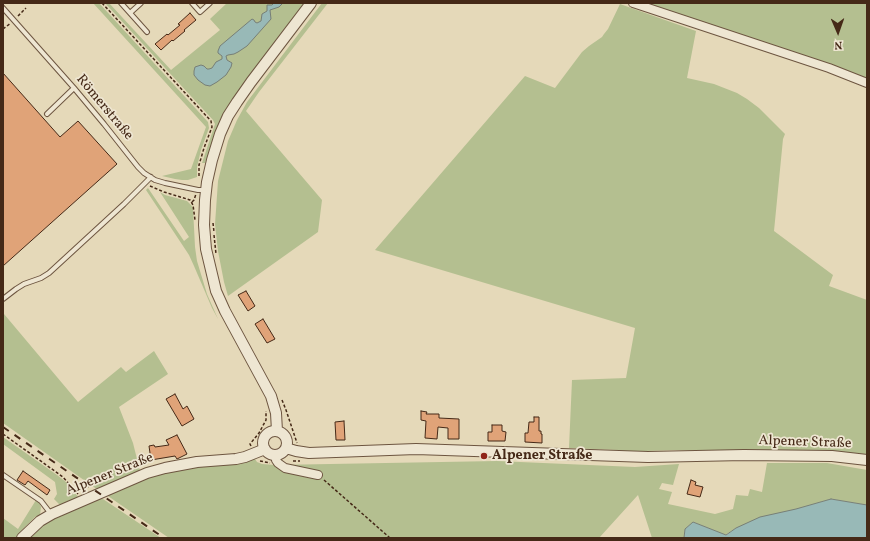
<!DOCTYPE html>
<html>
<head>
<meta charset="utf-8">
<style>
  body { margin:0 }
  #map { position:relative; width:870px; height:541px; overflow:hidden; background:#e5d9b9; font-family:Vollkorn,serif }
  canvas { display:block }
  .frame { position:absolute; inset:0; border:4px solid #452917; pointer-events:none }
  .north { position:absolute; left:818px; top:12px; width:40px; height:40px; -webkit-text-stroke:3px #eee6d2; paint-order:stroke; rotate:178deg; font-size:11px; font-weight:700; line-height:16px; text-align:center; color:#452917 }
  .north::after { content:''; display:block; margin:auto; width:14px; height:18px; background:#452917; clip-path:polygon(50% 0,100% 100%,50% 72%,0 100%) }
</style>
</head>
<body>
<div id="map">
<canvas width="870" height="541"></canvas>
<div class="frame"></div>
<div class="north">N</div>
</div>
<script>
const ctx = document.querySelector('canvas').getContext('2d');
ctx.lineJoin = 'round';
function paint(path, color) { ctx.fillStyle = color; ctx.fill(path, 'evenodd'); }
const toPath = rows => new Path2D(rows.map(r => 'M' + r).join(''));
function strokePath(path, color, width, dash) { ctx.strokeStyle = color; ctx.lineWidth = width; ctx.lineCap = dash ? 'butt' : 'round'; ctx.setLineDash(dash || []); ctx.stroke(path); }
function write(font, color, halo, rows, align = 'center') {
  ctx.font = font + ' Vollkorn,serif'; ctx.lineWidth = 3.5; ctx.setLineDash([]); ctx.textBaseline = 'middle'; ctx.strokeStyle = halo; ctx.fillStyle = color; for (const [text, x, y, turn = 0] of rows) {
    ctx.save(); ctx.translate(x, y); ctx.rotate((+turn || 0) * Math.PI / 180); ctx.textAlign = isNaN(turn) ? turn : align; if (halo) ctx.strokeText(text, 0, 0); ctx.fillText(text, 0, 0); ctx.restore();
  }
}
paint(toPath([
  [93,3,99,3,208,122,209,128,201,150,197,167,197,177,188,180,182,180,175,179,162,176,191,169,206,127],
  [105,3,109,3,171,70,220,30,210,19,227,3,304,3,234,97,223,115,215,133,205,163,202,163,215,124,213,120],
  [322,3,328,3,259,92,246,111,322,200,318,232,228,296,224,282,218,251,215,224,216,210,218,181,228,141,237,120,247,102],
  [647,3,867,3,867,83,646,4],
  [620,4,696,31,687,78,714,84,737,93,747,99,759,108,785,134,783,139,774,231,833,275,829,286,867,300,867,454,774,451,709,451,674,450,618,452,618,450,569,448,572,380,626,378,635,328,375,250,525,76,555,88,582,52,589,46,602,37,604,34,608,29],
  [148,188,184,241,189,237,160,192,165,195,187,201,191,205,193,208,195,247,197,261,207,294,218,319,212,308,194,266,189,255,146,190],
  [4,314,78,402,121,367,126,372,154,351,168,374,119,407,133,443,140,471,98,490,3,423,3,315],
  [3,437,57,475,66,482,79,498,61,506,54,499,57,494,55,482,3,444],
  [255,459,257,462,262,464,275,465,497,461,635,467,679,464,673,485,662,483,659,489,672,492,668,504,715,514,733,509,736,495,748,496,750,489,762,492,767,463,827,463,867,470,867,505,831,499,736,528,725,535,693,522,685,529,684,538,652,538,638,495,599,538,169,538,105,494,138,479,174,469],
  [100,497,161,538,27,538,39,525],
  [36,500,39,502,41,507,40,515,35,517,21,531,16,538,3,538,3,518,18,529]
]), '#b4bf90');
const water = toPath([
  [274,3,283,3,279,7,270,10,271,19,247,46,238,52,234,54,228,55,226,56,227,60,232,63,231,67,226,75,217,82,210,86,205,85,198,80,194,75,194,71,195,67,201,65,204,66,207,69,209,69,212,68,216,62,222,59,222,56,218,53,218,51,220,46,252,19,254,20,255,22,257,23,261,21,262,14,267,11,267,5,272,5,274,3],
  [831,499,867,505,867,538,684,538,685,529,693,522,726,535,736,528,760,517,796,509,831,499]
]);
paint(water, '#98b9b7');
strokePath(water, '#777f77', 1);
const building = toPath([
  [190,13,196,20,184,30,185,31,173,41,172,40,161,50,155,44,167,34,168,35,180,25,178,24,190,13],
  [3,73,60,137,78,121,117,164,3,266,3,73],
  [246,291,255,306,248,311,238,295,246,291],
  [263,319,275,339,267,343,255,324,263,319],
  [175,394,183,409,187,406,194,419,182,426,166,399,175,394],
  [421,411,427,412,426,414,439,414,439,418,459,419,459,439,448,439,448,428,438,427,437,439,425,438,426,421,421,420,421,411],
  [534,417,539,417,539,431,541,431,541,434,542,434,542,443,525,442,525,433,528,433,529,422,534,422,534,417],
  [344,421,345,440,336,440,335,422,344,421],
  [492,425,502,425,502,431,506,432,505,441,488,441,488,432,492,432,492,425],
  [177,435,187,454,177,459,175,456,151,460,149,446,154,445,155,447,169,445,166,440,177,435],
  [23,471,50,490,47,495,28,481,25,485,17,480,23,471],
  [691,480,696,482,695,485,703,487,700,497,687,494,691,480]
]);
paint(building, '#e0a378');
strokePath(building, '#452917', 1);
const service = toPath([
  [121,3,147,32],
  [192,3,200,12,210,3],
  [3,8,74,88,104,124,138,167,144,173,155,180,165,183,198,190,205,190],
  [130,13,141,3],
  [47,114,74,88],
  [3,299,16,289,24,284,41,278,49,273,124,204,151,177],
  [3,475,41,501,51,514]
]);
const minor = toPath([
  [633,3,829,68,867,83],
  [276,455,276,460,278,463,285,468,318,475]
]);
const tertiary = toPath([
  '263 443a12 12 0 1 1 24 0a12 12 0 1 1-24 0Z',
  [277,431,276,413,271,396,225,311,216,291,206,249,204,225,205,200,207,182,212,160,220,134,228,116,237,102,251,82,311,3],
  [286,448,296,451,309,453,416,449,648,457,744,455,832,456,867,460],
  [22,538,40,521,52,514,147,473,165,468,197,462,236,459,245,457,265,449]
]);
strokePath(service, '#6d5540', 6);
strokePath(minor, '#6d5540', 10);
strokePath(tertiary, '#6d5540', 12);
strokePath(toPath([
  [102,3,211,121,212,127,204,148,199,165,199,177],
  [18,16,26,8],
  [3,29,11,23],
  [150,186,164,192,187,199,190,200,193,205,195,220],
  [192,202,194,200,196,194],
  [213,223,214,232],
  [214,235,216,254],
  [282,400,286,410,297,443],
  [3,434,63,477,78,494],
  [251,446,250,444,259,433,266,420,266,411],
  [260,461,270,463],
  [293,461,300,461],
  [324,480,390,538]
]), '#452917', 1.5, [3, 2]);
strokePath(service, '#eee6d2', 4);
strokePath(minor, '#eee6d2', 8);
strokePath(tertiary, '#eee6d2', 10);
strokePath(toPath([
  [3,427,164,538]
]), '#452917', 2, [7, 7]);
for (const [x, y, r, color] of [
  [484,456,4,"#8f2418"]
]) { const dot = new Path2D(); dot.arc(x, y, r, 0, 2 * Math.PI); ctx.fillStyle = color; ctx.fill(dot); strokePath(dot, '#eee6d2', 1.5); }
write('14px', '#452917', '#eee6d2', [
  ["Römerstraße",104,108,50],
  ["Alpener Straße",805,443,2],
  ["Alpener Straße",110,475,-22]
]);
write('bold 14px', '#452917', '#eee6d2', [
  ["Alpener Straße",492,456]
], 'left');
</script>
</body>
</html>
